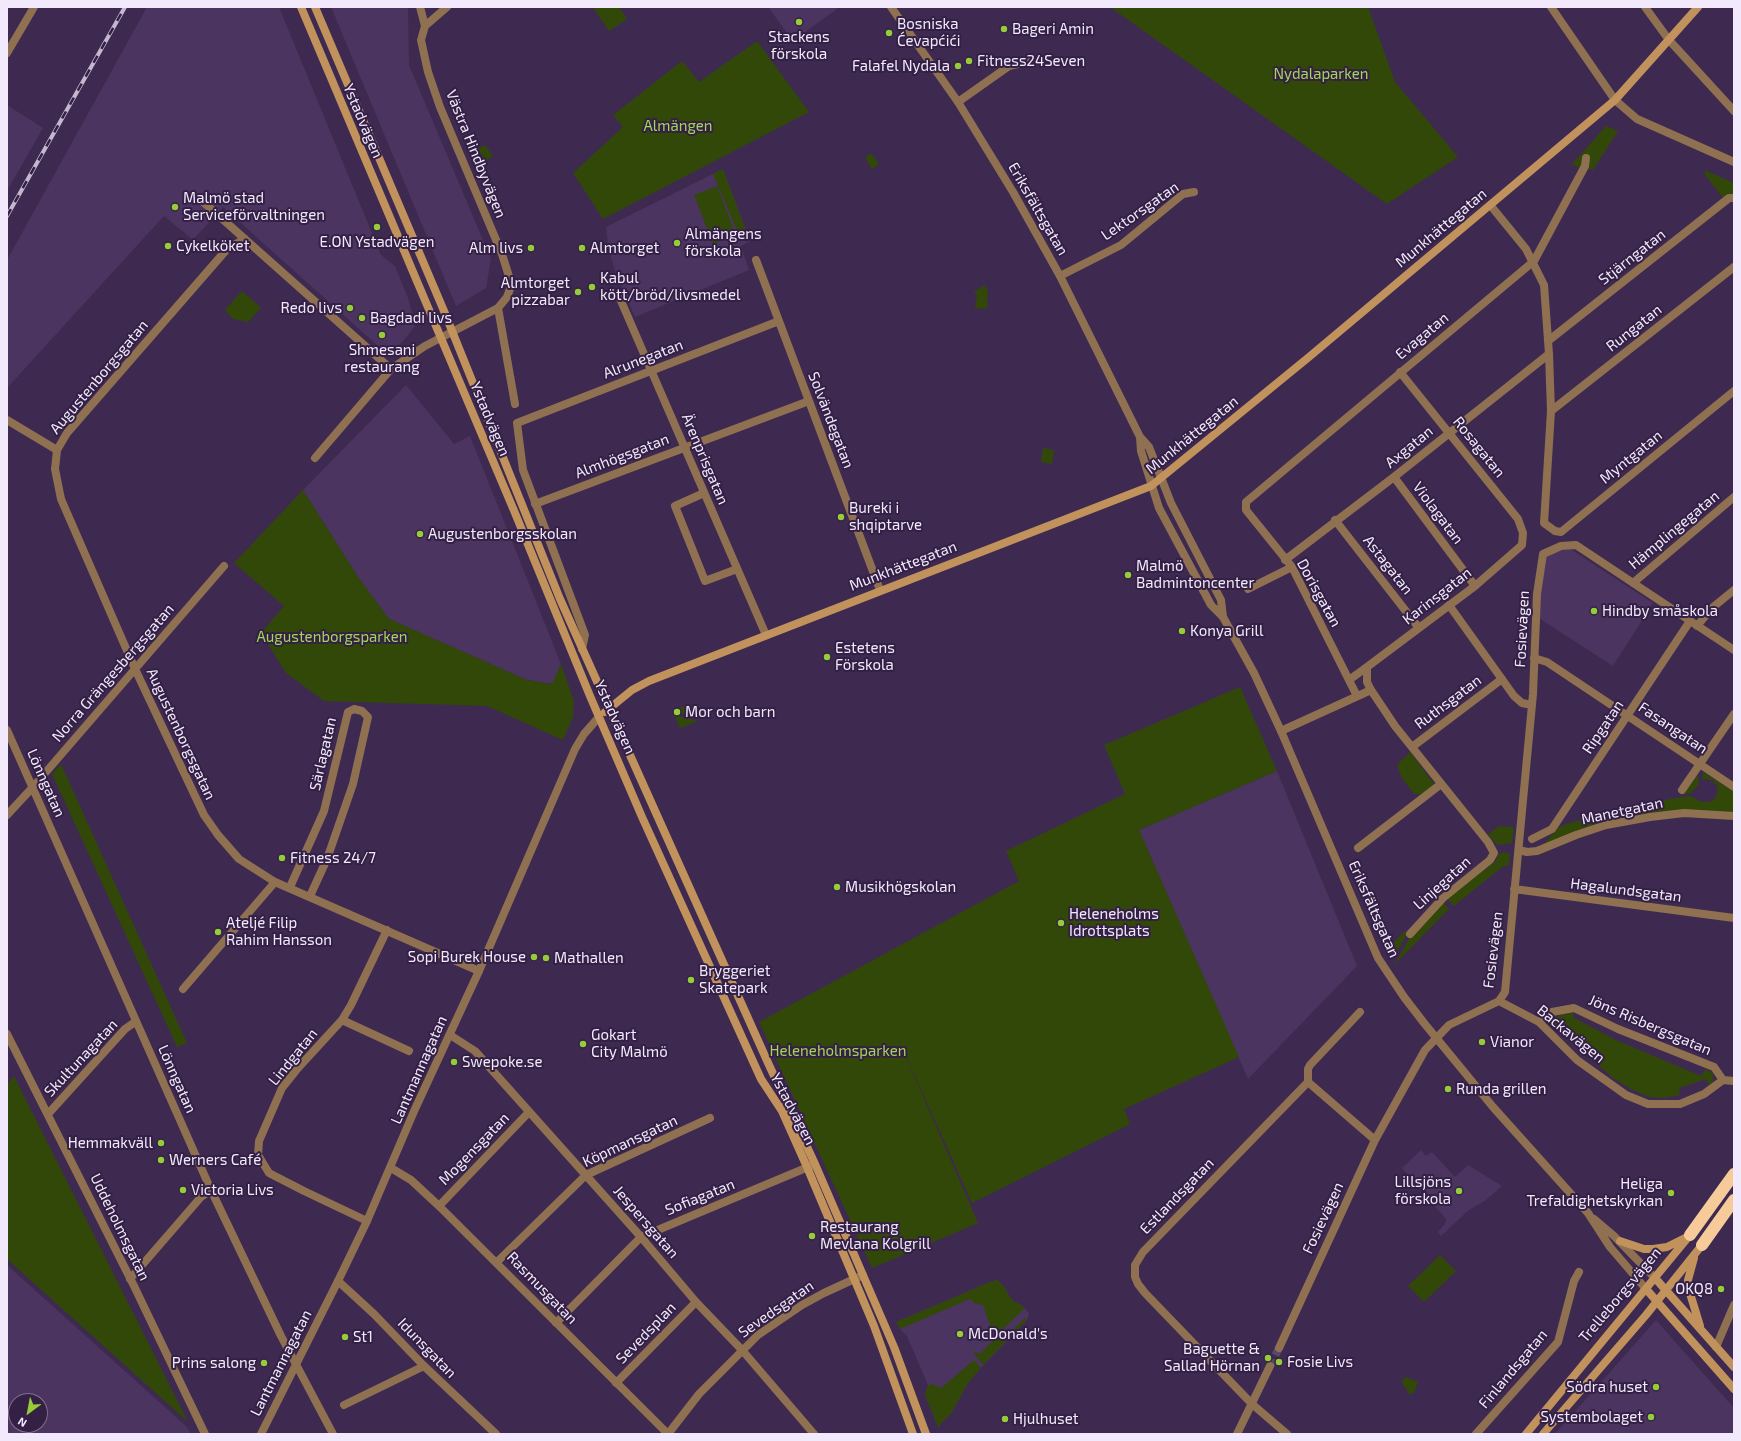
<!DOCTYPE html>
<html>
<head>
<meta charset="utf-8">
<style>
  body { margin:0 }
  #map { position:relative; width:1741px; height:1441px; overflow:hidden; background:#3e2a50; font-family:"Exo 2",sans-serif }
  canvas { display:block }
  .frame { position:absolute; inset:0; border:8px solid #f2e9fc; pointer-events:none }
  .north { position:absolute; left:8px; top:1393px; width:40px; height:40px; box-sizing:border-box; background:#342045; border:1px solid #80708e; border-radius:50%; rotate:212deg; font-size:11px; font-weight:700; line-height:16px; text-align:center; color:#f2e9fc }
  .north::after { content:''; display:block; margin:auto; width:14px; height:18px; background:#96cc39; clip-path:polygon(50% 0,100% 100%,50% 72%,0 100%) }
</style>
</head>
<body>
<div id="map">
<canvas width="1741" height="1441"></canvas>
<div class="frame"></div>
<div class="north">N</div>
</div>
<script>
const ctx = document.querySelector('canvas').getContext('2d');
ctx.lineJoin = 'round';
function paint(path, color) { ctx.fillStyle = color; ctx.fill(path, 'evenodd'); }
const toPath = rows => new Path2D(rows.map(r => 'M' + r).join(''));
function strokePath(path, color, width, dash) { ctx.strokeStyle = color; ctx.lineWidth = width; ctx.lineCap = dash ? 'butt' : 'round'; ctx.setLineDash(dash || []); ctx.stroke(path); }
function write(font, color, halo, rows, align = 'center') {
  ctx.font = font + ' "Exo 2",sans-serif'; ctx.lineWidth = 4; ctx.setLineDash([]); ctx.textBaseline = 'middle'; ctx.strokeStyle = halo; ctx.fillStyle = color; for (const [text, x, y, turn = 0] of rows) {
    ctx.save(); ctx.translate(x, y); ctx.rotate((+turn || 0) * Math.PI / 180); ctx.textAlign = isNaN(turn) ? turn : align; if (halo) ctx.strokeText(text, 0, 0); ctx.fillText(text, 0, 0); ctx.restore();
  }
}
paint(toPath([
  [147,7,279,7,381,255,395,266,408,298,415,326,405,339,388,355,223,207,193,240,164,216,7,388,7,260],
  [331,7,408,7,409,65,491,259,486,288,456,306],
  [768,7,835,7,837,9,797,38,788,34],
  [7,105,43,128,7,191],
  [723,169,750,241,741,246,749,270,635,317,616,274,609,251,606,227],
  [406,385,454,444,470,436,561,664,553,684,527,680,389,619,358,577,303,490],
  [1570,549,1653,603,1613,666,1540,619,1538,595,1544,555],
  [1277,771,1357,966,1248,1079,1139,830],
  [1421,1150,1426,1156,1432,1152,1455,1177,1468,1165,1502,1186,1486,1200,1469,1210,1441,1236,1438,1232,1445,1224,1446,1219,1402,1168],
  [7,1265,187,1427,191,1434,7,1434],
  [16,1401,40,1401,40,1425,16,1425],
  [997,1280,1005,1288,1011,1299,1025,1308,1029,1313,1027,1320,975,1374,968,1383,952,1412,938,1427,925,1395,928,1385,907,1336,900,1329,896,1322,990,1282],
  [1656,1320,1734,1408,1734,1434,1555,1434]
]), '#4b345f');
paint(toPath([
  [593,7,619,7,627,19,609,31],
  [1110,7,1368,7,1395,82,1458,157,1387,204],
  [757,41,809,112,603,219,573,173,623,127,613,115,682,61,699,82],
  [1606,126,1618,131,1593,170,1571,165],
  [485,145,493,156,486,161,478,149],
  [871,153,879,164,872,169,865,158],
  [723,169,748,236,741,240,713,174],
  [1705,170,1734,183,1734,196,1728,204,1705,175],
  [717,186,736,235,713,244,694,195],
  [984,285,988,291,987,309,975,308,977,295,974,292],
  [242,291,261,308,248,322,233,319,225,310],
  [1043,448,1054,450,1052,464,1041,462],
  [303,490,358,577,389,619,527,680,552,684,561,664,574,701,573,717,563,740,487,706,324,701,286,673,261,633,284,606,234,563],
  [1240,687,1277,771,1139,830,1239,1057,1124,1109,1130,1124,972,1203,893,1027,978,1223,872,1268,759,1022,1019,881,1006,851,1125,794,1104,745],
  [690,704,697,718,672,711],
  [674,715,698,721,680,728],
  [1410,752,1434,784,1423,794,1414,794,1402,778,1397,765],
  [61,764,187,1043,177,1047,52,774],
  [1703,772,1734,792,1734,814,1657,814,1542,846,1558,828,1566,824,1630,807,1681,797,1691,796,1699,801,1710,802,1716,797,1718,787,1712,780,1702,779],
  [1698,774,1699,785,1692,791,1692,793,1684,794],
  [1499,826,1514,827,1512,843,1497,845,1488,834],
  [1503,852,1510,854,1509,865,1502,867,1454,906,1448,900,1450,896,1496,861,1498,855],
  [1443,902,1449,909,1394,965,1411,935],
  [1405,931,1407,934,1393,958,1387,949],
  [1573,1012,1574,1018,1616,1040,1701,1076,1706,1069,1713,1073,1713,1082,1709,1085,1706,1079,1679,1088,1680,1095,1664,1098,1649,1097,1631,1089,1613,1078,1553,1026,1549,1020,1554,1017],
  [14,1076,188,1422,7,1259,7,1085],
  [1440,1255,1456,1271,1424,1302,1408,1286],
  [997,1280,1005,1288,1011,1299,1025,1308,1000,1332,1003,1339,1025,1318,1027,1320,983,1365,972,1351,980,1354,999,1334,992,1331,983,1305,976,1304,970,1299,900,1329,896,1322,990,1282],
  [974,1360,981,1368,968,1383,952,1412,938,1427,925,1395,928,1385,932,1384,941,1388],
  [1406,1377,1418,1382,1414,1393,1409,1394,1401,1381]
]), '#324809');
strokePath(toPath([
  [1270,1366,1279,1348]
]), '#59476a', 8, [8, 4]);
strokePath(toPath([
  [1551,7,1615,100],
  [1645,7,1669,40,1734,111],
  [425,26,447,7],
  [7,53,34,7],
  [958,102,1009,66,1031,61],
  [201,200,391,369],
  [1491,206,1526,249,1544,285,1549,354,1551,411,1544,523,1555,531,1561,532,1734,391],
  [245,239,228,248,67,433,57,450,55,469,61,499,135,669,204,815,218,835,239,859,275,882,479,971],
  [756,260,880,590],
  [1060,276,1121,245,1183,194,1194,192],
  [618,294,766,635],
  [498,308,515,404],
  [1548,341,1729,198,1734,198],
  [1400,372,1518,519,1523,533,1522,545,1514,552,1475,586,1367,667,1367,682,1371,690,1395,726,1488,842,1494,853,1490,860,1443,898,1410,934],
  [1551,411,1734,267],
  [7,420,57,450],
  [315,458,391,369,425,346,498,308,507,297,510,289,511,283,502,254,440,107,428,72,421,40,425,26,420,7],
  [1394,477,1475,586],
  [704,493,675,506,705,581,737,569],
  [535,504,809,401],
  [1335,520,1419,628],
  [1285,560,1394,477,1549,354],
  [1633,583,1734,497],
  [1248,589,1292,567],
  [1449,605,1514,696,1522,703,1532,705],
  [1697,626,1712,608,1734,590],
  [582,649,585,635,523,470,517,423,779,321],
  [1534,658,1547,662,1734,787],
  [1349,680,1367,667],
  [1357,696,1292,567,1246,510,1246,502,1534,261,1585,166,1586,158],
  [1281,731,1371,690],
  [1412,747,1502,679],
  [33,787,224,566],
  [1682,790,1734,714],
  [1532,839,1552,829,1690,621],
  [1358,848,1441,784],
  [1519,850,1527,852,1537,851,1576,835,1606,825,1650,817,1684,813,1734,816],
  [290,887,324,811,348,712,354,709,362,711,368,717,353,784,327,859,310,896],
  [1514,889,1734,918],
  [183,989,275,882],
  [1499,1001,1539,1022,1577,1060,1626,1095,1648,1104,1680,1104,1704,1094,1723,1080,1734,1081],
  [342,1020,409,1051],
  [1539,1022,1552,1012,1574,1008,1618,1029,1714,1067,1723,1080],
  [7,1034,134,1286,205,1434],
  [450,1035,475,1051,641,1237,696,1302,742,1350,814,1434],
  [1308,1082,1375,1140],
  [48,1114,125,1029,135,1022],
  [391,1168,411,1180,439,1206,668,1434],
  [439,1206,529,1112],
  [367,1221,304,1191,269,1173,258,1155,259,1141,282,1088,298,1068,342,1020,351,1005,387,930],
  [497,1262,586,1175,710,1118],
  [130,1279,201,1197,211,1190],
  [338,1281,374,1314,424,1366,496,1434],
  [556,1323,641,1237,813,1165],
  [1716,1347,1734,1305],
  [1279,1348,1375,1140,1425,1050,1449,1025,1499,1001,1505,992,1533,694,1537,594,1543,554,1561,546,1576,545,1734,650],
  [616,1383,696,1302],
  [344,1405,424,1366],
  [668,1434,699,1394,758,1335,802,1305,824,1293,863,1275],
  [1237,1434,1270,1366],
  [1287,1434,1252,1404,1145,1293,1138,1284,1135,1277,1135,1265,1143,1252,1308,1082,1308,1069,1310,1065,1360,1012],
  [1476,1434,1558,1342,1574,1281,1579,1272]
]), '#8f7151', 8);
strokePath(toPath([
  [891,7,958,102,1013,192,1060,276,1140,437,1149,447,1171,503,1221,600,1223,617],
  [1615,100,1637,119,1734,162],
  [1140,437,1141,451,1159,508,1211,605,1223,617,1254,673,1281,731,1378,958,1404,997,1424,1023,1493,1107,1588,1213,1610,1247,1646,1289],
  [7,730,211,1190,281,1336,333,1434],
  [7,815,33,787],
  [1594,1219,1614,1236,1655,1278],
  [261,1434,338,1281,367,1221,415,1109,479,971,575,749,584,734,599,717]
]), '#8f7151', 8);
strokePath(toPath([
  [301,7,515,513,590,696,642,817,761,1079,782,1111,807,1167,874,1326,913,1434],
  [315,7,444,311,560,599,769,1065,815,1164,894,1347,926,1434],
  [605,712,632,690,649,681,1151,486,1309,357,1615,100,1698,7],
  [1620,1241,1644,1249,1653,1249,1667,1247,1687,1237],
  [1694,1258,1688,1280,1689,1290,1700,1326],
  [1655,1278,1734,1367],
  [1646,1289,1734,1389],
  [1526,1434,1690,1235],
  [1543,1434,1646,1315,1702,1245]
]), '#c2925d', 8);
strokePath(toPath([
  [1690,1235,1734,1174],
  [1702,1245,1734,1200]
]), '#f7ca9a', 12);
const rail = toPath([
  [7,216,125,7]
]);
strokePath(rail, '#c4b8d0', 4);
strokePath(rail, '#342045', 2.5, [8]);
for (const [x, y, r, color] of [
  [799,22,4,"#96cc39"],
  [1004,29,4,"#96cc39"],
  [889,33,4,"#96cc39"],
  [969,61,4,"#96cc39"],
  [958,66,4,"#96cc39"],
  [175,207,4,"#96cc39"],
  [377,227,4,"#96cc39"],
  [677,243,4,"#96cc39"],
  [168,246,4,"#96cc39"],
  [531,248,4,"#96cc39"],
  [582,248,4,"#96cc39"],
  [592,287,4,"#96cc39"],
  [578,292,4,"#96cc39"],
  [350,308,4,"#96cc39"],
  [362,318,4,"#96cc39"],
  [382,335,4,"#96cc39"],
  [841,517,4,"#96cc39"],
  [420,534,4,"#96cc39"],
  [1128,575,4,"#96cc39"],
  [1594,611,4,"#96cc39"],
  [1182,631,4,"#96cc39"],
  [827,657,4,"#96cc39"],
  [677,712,4,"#96cc39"],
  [282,858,4,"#96cc39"],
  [837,887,4,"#96cc39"],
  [1061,923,4,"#96cc39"],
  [218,932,4,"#96cc39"],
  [534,957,4,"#96cc39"],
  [546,958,4,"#96cc39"],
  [691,980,4,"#96cc39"],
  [1482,1042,4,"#96cc39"],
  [583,1044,4,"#96cc39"],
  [454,1062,4,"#96cc39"],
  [1448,1089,4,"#96cc39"],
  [161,1143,4,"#96cc39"],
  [161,1160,4,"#96cc39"],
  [183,1190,4,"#96cc39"],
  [1459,1191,4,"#96cc39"],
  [1671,1193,4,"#96cc39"],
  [812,1236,4,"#96cc39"],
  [1721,1289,4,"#96cc39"],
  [960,1334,4,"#96cc39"],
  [345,1337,4,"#96cc39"],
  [1268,1358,4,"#96cc39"],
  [1279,1362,4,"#96cc39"],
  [264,1363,4,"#96cc39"],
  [1656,1387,4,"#96cc39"],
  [1651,1417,4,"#96cc39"],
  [1005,1419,4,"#96cc39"]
]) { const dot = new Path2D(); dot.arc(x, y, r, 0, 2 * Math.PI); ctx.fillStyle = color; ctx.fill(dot); strokePath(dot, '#342045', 1.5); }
write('15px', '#f2e9fc', '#342045', [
  ["Bosniska",897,24],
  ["Ćevapćići",897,41],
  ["Bageri Amin",1012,29],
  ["Stackens",799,37,"center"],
  ["förskola",799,54,"center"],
  ["Fitness24Seven",977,61],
  ["Falafel Nydala",950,66,"right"],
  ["Malmö stad",183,198],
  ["Serviceförvaltningen",183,215],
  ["Almängens",685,234],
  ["förskola",685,251],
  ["E.ON Ystadvägen",377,242,"center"],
  ["Cykelköket",176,246],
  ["Alm livs",523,248,"right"],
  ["Almtorget",590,248],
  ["Kabul",600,278],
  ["kött/bröd/livsmedel",600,295],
  ["Almtorget",570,283,"right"],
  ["pizzabar",570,300,"right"],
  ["Redo livs",342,308,"right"],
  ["Bagdadi livs",370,318],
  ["Shmesani",382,350,"center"],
  ["restaurang",382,367,"center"],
  ["Bureki i",849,508],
  ["shqiptarve",849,525],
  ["Augustenborgsskolan",428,534],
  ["Malmö",1136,566],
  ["Badmintoncenter",1136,583],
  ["Hindby småskola",1602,611],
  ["Konya Grill",1190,631],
  ["Estetens",835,648],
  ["Förskola",835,665],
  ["Mor och barn",685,712],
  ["Fitness 24/7",290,858],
  ["Musikhögskolan",845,887],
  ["Heleneholms",1069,914],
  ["Idrottsplats",1069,931],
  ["Ateljé Filip",226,923],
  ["Rahim Hansson",226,940],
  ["Sopi Burek House",526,957,"right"],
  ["Mathallen",554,958],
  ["Bryggeriet",699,971],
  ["Skatepark",699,988],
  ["Gokart",591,1035],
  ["City Malmö",591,1052],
  ["Vianor",1490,1042],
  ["Swepoke.se",462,1062],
  ["Runda grillen",1456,1089],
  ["Hemmakväll",153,1143,"right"],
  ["Werners Café",169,1160],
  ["Lillsjöns",1451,1182,"right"],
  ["förskola",1451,1199,"right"],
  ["Heliga",1663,1184,"right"],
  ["Trefaldighetskyrkan",1663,1201,"right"],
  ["Victoria Livs",191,1190],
  ["Restaurang",820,1227],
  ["Mevlana Kolgrill",820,1244],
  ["OKQ8",1713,1289,"right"],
  ["McDonald's",968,1334],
  ["St1",353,1337],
  ["Baguette &",1260,1349,"right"],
  ["Sallad Hörnan",1260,1366,"right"],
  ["Fosie Livs",1287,1362],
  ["Prins salong",256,1363,"right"],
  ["Södra huset",1648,1387,"right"],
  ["Systembolaget",1643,1417,"right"],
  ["Hjulhuset",1013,1419]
], 'left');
write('15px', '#a3d557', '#342045', [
  ["Nydalaparken",1321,74],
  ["Almängen",678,126],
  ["Augustenborgsparken",332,637],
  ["Heleneholmsparken",838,1051]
]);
write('15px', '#f2e9fc', '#342045', [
  ["Ystadvägen",363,121,67],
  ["Västra Hindbyvägen",476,154,68],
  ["Eriksfältsgatan",1038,209,60],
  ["Lektorsgatan",1140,211,-35],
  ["Munkhättegatan",1441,228,-40],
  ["Stjärngatan",1632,257,-38],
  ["Rungatan",1634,328,-38],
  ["Evagatan",1422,336,-40],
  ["Alrunegatan",643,359,-21],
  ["Augustenborgsgatan",99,377,-50],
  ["Ystadvägen",490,419,67],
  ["Solvändegatan",831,420,69],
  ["Munkhättegatan",1192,435,-39],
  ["Axgatan",1409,447,-39],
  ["Rosagatan",1479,447,51],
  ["Almhögsgatan",622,456,-21],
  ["Myntgatan",1631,457,-39],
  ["Ärenprisgatan",705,459,67],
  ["Violagatan",1438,513,53],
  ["Hämplingegatan",1674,530,-40],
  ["Astagatan",1388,565,52],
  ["Munkhättegatan",903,566,-21],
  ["Dorisgatan",1319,593,61],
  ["Karinsgatan",1437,596,-38],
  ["Fosievägen",1522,629,-87],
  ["Norra Grängesbergsgatan",113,673,-49],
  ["Ruthsgatan",1448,702,-37],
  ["Ystadvägen",615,717,66],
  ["Ripgatan",1603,727,-56],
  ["Fasangatan",1673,728,34],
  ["Augustenborgsgatan",181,734,65],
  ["Särlagatan",323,754,-77],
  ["Lönngatan",46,783,66],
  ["Manetgatan",1622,811,-12],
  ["Linjegatan",1442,883,-42],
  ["Hagalundsgatan",1626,890,7],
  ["Eriksfältsgatan",1374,909,66],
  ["Fosievägen",1493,950,-83],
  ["Jöns Risbergsgatan",1650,1025,23],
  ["Backavägen",1571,1034,39],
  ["Lindgatan",293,1057,-51],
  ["Skultunagatan",81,1058,-47],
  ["Lantmannagatan",419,1070,-66],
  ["Lönngatan",177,1079,66],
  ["Ystadvägen",793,1109,62],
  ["Köpmansgatan",630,1141,-25],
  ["Mogensgatan",474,1149,-46],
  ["Estlandsgatan",1177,1196,-46],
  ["Sofiagatan",700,1197,-22],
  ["Fosievägen",1323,1218,-65],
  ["Jespersgatan",646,1222,49],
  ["Uddeholmsgatan",120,1227,64],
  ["Rasmusgatan",542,1288,46],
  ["Trelleborgsvägen",1620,1295,-50],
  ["Sevedsgatan",776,1309,-35],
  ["Sevedsplan",646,1333,-46],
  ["Idunsgatan",427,1348,46],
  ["Lantmannagatan",281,1363,-63],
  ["Finlandsgatan",1513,1369,-50]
]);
</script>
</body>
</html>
